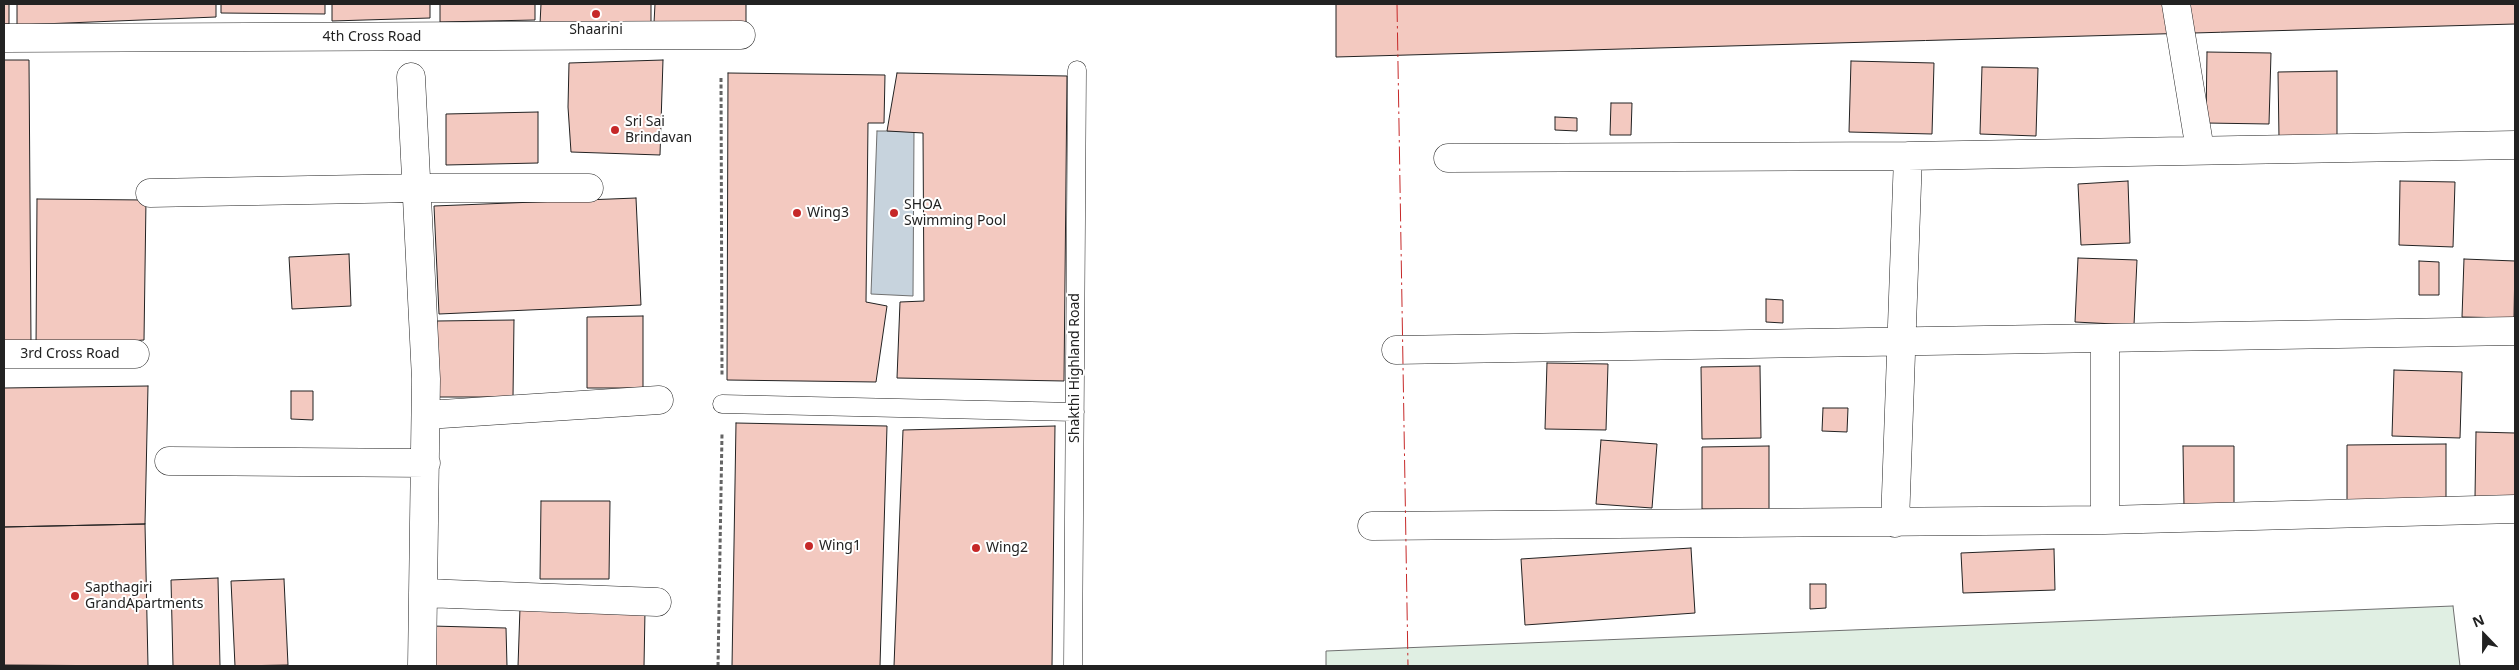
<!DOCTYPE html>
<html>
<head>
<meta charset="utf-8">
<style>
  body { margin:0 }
  #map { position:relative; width:2519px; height:670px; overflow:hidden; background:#fff; font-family:"Noto Sans",sans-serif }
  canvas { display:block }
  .frame { position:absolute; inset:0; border:5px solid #222; pointer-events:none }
  .north { position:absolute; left:2459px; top:610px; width:50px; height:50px; -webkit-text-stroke:4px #fff; paint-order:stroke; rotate:338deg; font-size:14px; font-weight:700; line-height:20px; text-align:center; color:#222 }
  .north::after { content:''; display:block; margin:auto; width:18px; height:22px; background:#222; clip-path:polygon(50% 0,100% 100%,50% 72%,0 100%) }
</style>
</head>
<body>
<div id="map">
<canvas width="2519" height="670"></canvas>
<div class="frame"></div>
<div class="north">N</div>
</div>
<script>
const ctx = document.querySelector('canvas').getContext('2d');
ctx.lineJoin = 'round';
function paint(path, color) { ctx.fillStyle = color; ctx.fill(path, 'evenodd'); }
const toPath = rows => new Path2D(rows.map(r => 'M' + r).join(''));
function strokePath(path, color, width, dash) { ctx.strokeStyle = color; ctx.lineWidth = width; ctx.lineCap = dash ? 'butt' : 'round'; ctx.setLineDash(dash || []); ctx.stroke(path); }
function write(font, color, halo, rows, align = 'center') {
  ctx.font = font + ' "Noto Sans",sans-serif'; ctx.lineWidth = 4; ctx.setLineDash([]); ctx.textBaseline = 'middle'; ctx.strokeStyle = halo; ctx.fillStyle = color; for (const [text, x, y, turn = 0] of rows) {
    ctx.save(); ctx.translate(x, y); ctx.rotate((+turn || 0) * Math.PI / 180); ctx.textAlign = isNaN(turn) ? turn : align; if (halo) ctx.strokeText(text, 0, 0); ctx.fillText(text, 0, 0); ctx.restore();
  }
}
const green = toPath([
  [2453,606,2460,666,1326,666,1326,651,2453,606]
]);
paint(green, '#e0efe3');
strokePath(green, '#6f6f6f', 1);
const water = toPath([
  [877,131,914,131,913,296,871,294,877,131]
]);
paint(water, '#c7d3dd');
strokePath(water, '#6f6f6f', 1);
const building = toPath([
  [4,4,9,4,9,24,4,24,4,4],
  [17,4,216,4,216,17,17,25,17,4],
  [221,4,325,4,325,14,221,13,221,4],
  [332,4,430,4,430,18,332,21,332,4],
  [440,4,535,4,535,20,440,22,440,4],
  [541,4,651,4,651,25,540,24,541,4],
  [655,4,746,4,746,24,654,23,655,4],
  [1336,4,2515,4,2515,24,1336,57,1336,4],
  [2207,52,2271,53,2269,124,2206,123,2207,52],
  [4,60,29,60,31,343,4,344,4,60],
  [663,60,660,155,571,152,568,107,569,63,663,60],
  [1851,61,1934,63,1932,134,1849,132,1851,61],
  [1982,67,2038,68,2036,136,1980,134,1982,67],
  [2337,71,2337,137,2279,138,2278,72,2337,71],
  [728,73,885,75,884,123,868,123,866,302,887,306,876,382,727,380,728,73],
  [897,73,1067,76,1064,381,897,378,900,302,924,301,923,133,887,131,897,73],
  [1611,103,1632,103,1631,135,1610,135,1611,103],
  [538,112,538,163,446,165,446,114,538,112],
  [1555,117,1577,118,1577,131,1555,130,1555,117],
  [2128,181,2130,243,2081,245,2078,184,2128,181],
  [2400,181,2455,182,2453,247,2399,245,2400,181],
  [636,198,641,305,439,314,434,206,636,198],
  [37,199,146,200,144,340,36,347,37,199],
  [349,254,351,306,292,309,289,257,349,254],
  [2078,258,2137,260,2134,325,2075,322,2078,258],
  [2464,259,2515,261,2514,318,2462,317,2464,259],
  [2419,261,2439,262,2439,295,2419,295,2419,261],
  [1766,299,1783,300,1783,323,1766,322,1766,299],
  [643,316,643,388,587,388,587,317,643,316],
  [514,320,513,397,437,397,437,321,514,320],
  [1547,363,1608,364,1606,430,1545,429,1547,363],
  [1760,366,1761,438,1702,439,1701,367,1760,366],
  [2394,370,2462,372,2460,438,2392,436,2394,370],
  [148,386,145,524,4,527,4,388,148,386],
  [291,391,313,391,313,420,291,419,291,391],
  [1823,408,1848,408,1847,432,1822,431,1823,408],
  [736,423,887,426,880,666,732,666,736,423],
  [1055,426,1052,666,894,666,903,430,1055,426],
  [2476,432,2515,433,2515,498,2475,497,2476,432],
  [1601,440,1657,444,1652,508,1596,504,1601,440],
  [2446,444,2446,506,2347,506,2347,445,2446,444],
  [1769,446,1769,509,1702,509,1702,447,1769,446],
  [2183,446,2234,446,2234,507,2184,507,2183,446],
  [541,501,610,501,609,579,540,579,541,501],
  [145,524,148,666,4,665,4,527,145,524],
  [1691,548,1695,613,1525,625,1521,559,1691,548],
  [2054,549,2055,590,1963,593,1961,553,2054,549],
  [218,578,220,666,173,666,171,580,218,578],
  [284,579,288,665,235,666,231,581,284,579],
  [1810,584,1826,584,1826,608,1810,609,1810,584],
  [520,608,645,611,644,666,518,666,520,608],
  [432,626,506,628,507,666,431,666,432,626]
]);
paint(building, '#f3c9c0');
strokePath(building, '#222', 1);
const service = toPath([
  [722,404,1075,412],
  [1073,666,1077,70]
]);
const minor = toPath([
  [2176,4,2200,150],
  [4,38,741,35],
  [411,77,426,379,422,666],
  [1448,158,1908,156,2515,145],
  [150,193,416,188,589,188],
  [2105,338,2105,520],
  [1396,350,2515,331],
  [4,354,135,354],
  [426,415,659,400],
  [169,461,426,463],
  [1895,523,1908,156],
  [1372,526,2105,520,2515,509],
  [424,593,657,602]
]);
strokePath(service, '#222', 19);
strokePath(minor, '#222', 29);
strokePath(toPath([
  [721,78,722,375],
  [718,666,722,434]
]), '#646464', 3, [4, 2.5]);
strokePath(service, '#fff', 18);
strokePath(minor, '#fff', 28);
strokePath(toPath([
  [1397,4,1408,666]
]), '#c62828', 1, [18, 4, 2.5, 4]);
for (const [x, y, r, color] of [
  [596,14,5,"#c62828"],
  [615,130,5,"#c62828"],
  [797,213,5,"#c62828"],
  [894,213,5,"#c62828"],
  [809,546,5,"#c62828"],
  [976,548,5,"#c62828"],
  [75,596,5,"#c62828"]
]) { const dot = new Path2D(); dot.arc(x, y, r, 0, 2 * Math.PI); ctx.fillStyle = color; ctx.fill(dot); strokePath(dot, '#fff', 2); }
write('14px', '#222', '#fff', [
  ["Shaarini",596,30,"center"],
  ["Sri Sai",625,122],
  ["Brindavan",625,138],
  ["SHOA",904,205],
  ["Swimming Pool",904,221],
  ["Wing3",807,213],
  ["Wing1",819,546],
  ["Wing2",986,548],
  ["Sapthagiri",85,588],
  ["GrandApartments",85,604]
], 'left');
write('14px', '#222', '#fff', [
  ["4th Cross Road",372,37],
  ["3rd Cross Road",70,354],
  ["Shakthi Highland Road",1075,368,-90]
]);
</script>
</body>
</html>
